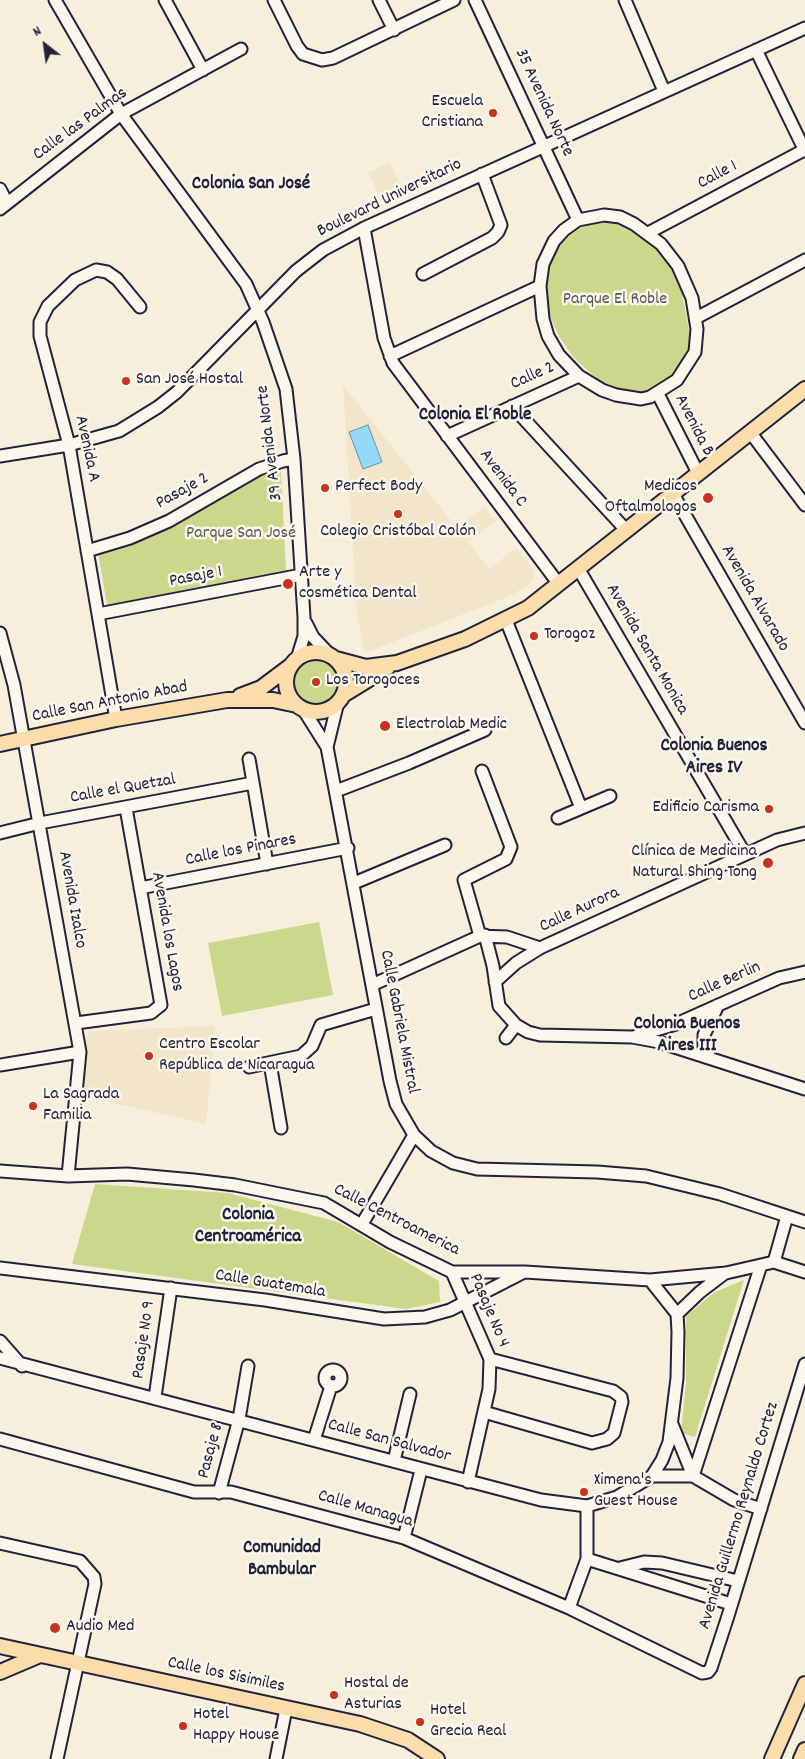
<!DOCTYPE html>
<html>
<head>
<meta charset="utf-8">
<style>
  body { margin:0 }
  #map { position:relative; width:805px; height:1759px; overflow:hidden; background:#f7efdc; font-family:Dekko,sans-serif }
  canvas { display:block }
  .north { position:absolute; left:20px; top:20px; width:50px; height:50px; -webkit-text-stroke:4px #fbf7ec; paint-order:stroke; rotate:330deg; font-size:14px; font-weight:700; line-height:20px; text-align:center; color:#22223b }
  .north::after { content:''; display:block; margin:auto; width:18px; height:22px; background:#22223b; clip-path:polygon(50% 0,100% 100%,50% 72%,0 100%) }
</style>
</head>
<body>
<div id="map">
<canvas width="805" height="1759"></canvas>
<div class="north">N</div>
</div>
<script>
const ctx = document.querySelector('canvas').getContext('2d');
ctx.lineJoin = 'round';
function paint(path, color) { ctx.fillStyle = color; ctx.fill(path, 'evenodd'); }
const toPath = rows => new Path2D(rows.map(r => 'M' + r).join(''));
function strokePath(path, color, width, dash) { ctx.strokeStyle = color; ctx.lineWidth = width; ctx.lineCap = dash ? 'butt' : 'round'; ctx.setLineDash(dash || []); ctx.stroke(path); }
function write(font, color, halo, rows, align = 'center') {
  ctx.font = font + ' Dekko,sans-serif'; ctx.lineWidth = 5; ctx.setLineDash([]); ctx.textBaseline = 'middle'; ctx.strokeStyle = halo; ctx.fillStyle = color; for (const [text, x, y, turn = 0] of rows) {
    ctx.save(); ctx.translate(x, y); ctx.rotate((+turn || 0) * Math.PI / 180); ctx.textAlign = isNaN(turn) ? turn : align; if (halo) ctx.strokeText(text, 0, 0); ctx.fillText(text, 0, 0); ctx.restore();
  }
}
paint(toPath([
  [390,162,404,192,383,202,368,173],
  [343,385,457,528,484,507,495,521,468,542,489,569,516,548,534,570,534,578,529,584,510,596,365,653,357,615],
  [215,1026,206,1124,83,1096,87,1031]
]), '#f2e5c9');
paint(toPath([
  [624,220,663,251,682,293,691,342,686,356,678,370,667,380,654,389,630,395,603,384,573,357,559,336,547,310,543,283,551,254,566,238,588,223],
  [281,472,286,570,107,605,98,552,129,544,178,523,259,475],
  '291 682a25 25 0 1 1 50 0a25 25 0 1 1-50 0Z',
  [319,922,333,995,222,1016,208,943],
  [95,1184,228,1193,338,1222,439,1281,440,1302,406,1309,72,1264],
  [744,1280,695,1437,681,1433,686,1383,686,1316,715,1292]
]), '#cbd78a');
const water = toPath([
  [368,425,382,462,363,469,349,432,368,425]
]);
paint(water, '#95d8f7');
strokePath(water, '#678fac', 1);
const minor = toPath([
  [55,0,121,114,246,284,263,322,286,389,294,459,304,617,304,636,297,659],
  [165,0,203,70],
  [274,0,297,46,303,54,322,60,333,58,454,0],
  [379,0,394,30],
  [475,0,578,220],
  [625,0,664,91],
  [756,50,805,151],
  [0,189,7,203],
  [0,209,121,114,241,49],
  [604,215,620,217,634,224,661,244,678,266,692,298,697,329,695,352,677,380,650,397,641,399,616,395,602,390,579,376,559,355,548,336,543,319,540,286,543,264,554,241,564,230,578,220,604,215],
  [364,228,384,338,393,363,558,583],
  [648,233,804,150],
  [423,274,492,238,498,232,501,225,482,174],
  [696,318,805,260],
  [390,356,540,286],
  [658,394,698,473],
  [512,406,626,530],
  [750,432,805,505],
  [447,436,579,376],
  [0,456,69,445,119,431,158,407,177,392,296,271,323,250,364,228,805,28],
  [673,494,805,723],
  [87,551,130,538,169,521,259,469,283,461,294,459],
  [578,568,745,854],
  [98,614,301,575],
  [506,620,581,808],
  [306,623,313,637,330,655],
  [0,633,14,685,80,1052,68,1176],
  [303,709,327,747,390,1081,396,1104,414,1135,431,1151,453,1163,477,1169,597,1172,646,1176,720,1194,805,1222],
  [116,719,69,445,40,336,40,322,48,306,75,280,96,270,107,272,117,279,140,307],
  [327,747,338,702],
  [249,759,267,864],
  [336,791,409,763,485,730],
  [558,818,610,796],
  [0,833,40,823,253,783],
  [354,883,445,845],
  [140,888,348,848],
  [485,935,493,966,499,1006,516,1025,528,1032,540,1035,632,1037,659,1042,805,1089],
  [480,936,464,880,506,859,511,847,482,771],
  [495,982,516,963,540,948,777,840,805,833],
  [372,985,480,936,507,937,540,948],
  [76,1023,151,1013,161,1005,126,808],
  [636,1036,676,1024,779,978,805,972],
  [506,1038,516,1025],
  [710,1058,704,1044,704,1035,718,1005],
  [270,1063,281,1128],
  [0,1065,80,1052],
  [249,1067,301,1056,312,1046,321,1025,376,1009],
  [0,1171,68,1176,127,1174,194,1180,235,1185,324,1203,390,1242,452,1272,525,1272,650,1280,726,1273,774,1262,805,1272],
  [362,1224,414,1135],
  [774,1262,787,1216],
  [0,1268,265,1300,384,1319,425,1317,450,1310,522,1273],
  [452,1272,490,1359,489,1389,468,1482],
  [650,1280,677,1314,678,1332,677,1378,669,1442,662,1460,652,1476],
  [677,1314,700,1292,725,1273],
  [0,1341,22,1366],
  [0,1358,541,1500,587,1506,617,1497,652,1476,693,1476,734,1500,761,1509],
  '325 1378a8 8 0 1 1 16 0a8 8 0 1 1-16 0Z',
  [155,1397,171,1288],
  [484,1412,592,1443,607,1439,614,1433,622,1402,621,1397,613,1391,490,1359],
  [672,1424,693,1476],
  [0,1439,194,1492,231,1492,404,1538,569,1608,702,1673,708,1672,711,1668,728,1616,805,1364],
  [314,1440,331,1386],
  [394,1461,410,1394],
  [693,1476,761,1265],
  [219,1493,239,1419,248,1366],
  [404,1538,421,1470],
  [0,1543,80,1561,94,1577,95,1584,57,1759],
  [587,1559,731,1604],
  [620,1568,644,1562,662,1563,738,1581],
  [569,1608,587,1559,587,1506],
  [276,1759,286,1709]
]);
const major = toPath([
  '286 682a30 30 0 1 1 60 0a30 30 0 1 1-60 0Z',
  [336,659,366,667,397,663,465,639,528,608,805,389],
  [343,695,387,668],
  [240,696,261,688,289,667],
  [0,744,116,719,227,700,273,700,297,705],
  [0,1646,360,1724,408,1740,437,1759],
  [0,1672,40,1655],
  [772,1759,805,1684],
  [801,1759,805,1750]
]);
strokePath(minor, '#22223b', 15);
strokePath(major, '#22223b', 18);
strokePath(minor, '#fbf7ec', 11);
strokePath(major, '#fbddab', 14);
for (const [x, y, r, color] of [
  [493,113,5,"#c8321e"],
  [126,381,5,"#c8321e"],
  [325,488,5,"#c8321e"],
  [708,498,6,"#c8321e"],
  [398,514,5,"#c8321e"],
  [288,584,6,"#c8321e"],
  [534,636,5,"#c8321e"],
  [316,682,5,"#c8321e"],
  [385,726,6,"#c8321e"],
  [769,809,5,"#c8321e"],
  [768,863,6,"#c8321e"],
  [149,1056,5,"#c8321e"],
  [33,1106,5,"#c8321e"],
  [584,1492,5,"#c8321e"],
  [55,1628,6,"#c8321e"],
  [334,1695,5,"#c8321e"],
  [420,1722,5,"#c8321e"],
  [183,1726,5,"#c8321e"]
]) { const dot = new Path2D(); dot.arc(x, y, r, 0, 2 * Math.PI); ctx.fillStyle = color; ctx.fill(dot); strokePath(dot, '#fbf7ec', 2); }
write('18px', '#22223b', '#fbf7ec', [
  ["Escuela",483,103,"right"],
  ["Cristiana",483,124,"right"],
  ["San José Hostal",136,381],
  ["Perfect Body",335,488],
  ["Medicos",697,488,"right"],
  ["Oftalmologos",697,509,"right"],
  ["Colegio Cristóbal Colón",398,533,"center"],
  ["Arte y",299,574],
  ["cosmética Dental",299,595],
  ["Torogoz",544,636],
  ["Los Torogoces",326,682],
  ["Electrolab Medic",396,726],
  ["Edificio Carisma",759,809,"right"],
  ["Clínica de Medicina",757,853,"right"],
  ["Natural Shing Tong",757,874,"right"],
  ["Centro Escolar",159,1046],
  ["República de Nicaragua",159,1067],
  ["La Sagrada",43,1096],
  ["Familia",43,1117],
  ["Ximena's",594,1482],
  ["Guest House",594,1503],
  ["Audio Med",66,1628],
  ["Hostal de",344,1685],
  ["Asturias",344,1706],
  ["Hotel",430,1712],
  ["Grecia Real",430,1733],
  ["Hotel",193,1716],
  ["Happy House",193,1737]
], 'left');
write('18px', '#22223b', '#fbf7ec', [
  ["35 Avenida Norte",543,103,65],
  ["Calle las Palmas",81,125,-36],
  ["Calle 1",718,176,-28],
  ["Boulevard Universitario",390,199,-26],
  ["Calle 2",533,377,-24],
  ["Avenida B",693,426,63],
  ["39 Avenida Norte",271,443,-97],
  ["Avenida A",86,449,78],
  ["Avenida C",502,479,53],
  ["Pasaje 2",183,492,-29],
  ["Pasaje 1",196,578,-11],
  ["Avenida Alvarado",754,599,60],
  ["Avenida Santa Monica",646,650,60],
  ["Calle San Antonio Abad",110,703,-11],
  ["Calle el Quetzal",123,790,-10],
  ["Calle los Pinares",241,851,-11],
  ["Avenida Izalco",71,900,80],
  ["Calle Aurora",580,911,-25],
  ["Avenida los Lagos",166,932,80],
  ["Calle Berlin",725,983,-24],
  ["Calle Gabriela Mistral",398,1022,79],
  ["Calle Centroamerica",396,1221,27],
  ["Calle Guatemala",270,1285,9],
  ["Pasaje No 4",488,1311,67],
  ["Pasaje No 9",145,1340,-82],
  ["Calle San Salvador",389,1442,15],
  ["Pasaje 8",212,1451,-75],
  ["Calle Managua",365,1510,16],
  ["Avenida Guillermo Reynaldo Cortez",740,1516,-73],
  ["Calle los Sisimiles",226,1676,12]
]);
write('18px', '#555853', '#fbf7ec', [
  ["Parque El Roble",615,301],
  ["Parque San José",241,535]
]);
write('bold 19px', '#22223b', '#fbf7ec', [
  ["Colonia San José",251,185],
  ["Colonia El Roble",475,416],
  ["Colonia Buenos",714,747],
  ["Aires IV",714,769],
  ["Colonia Buenos",687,1025],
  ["Aires III",687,1047],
  ["Colonia",248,1216],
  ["Centroamérica",248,1238],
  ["Comunidad",282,1549],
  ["Bambular",282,1571]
]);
</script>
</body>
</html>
